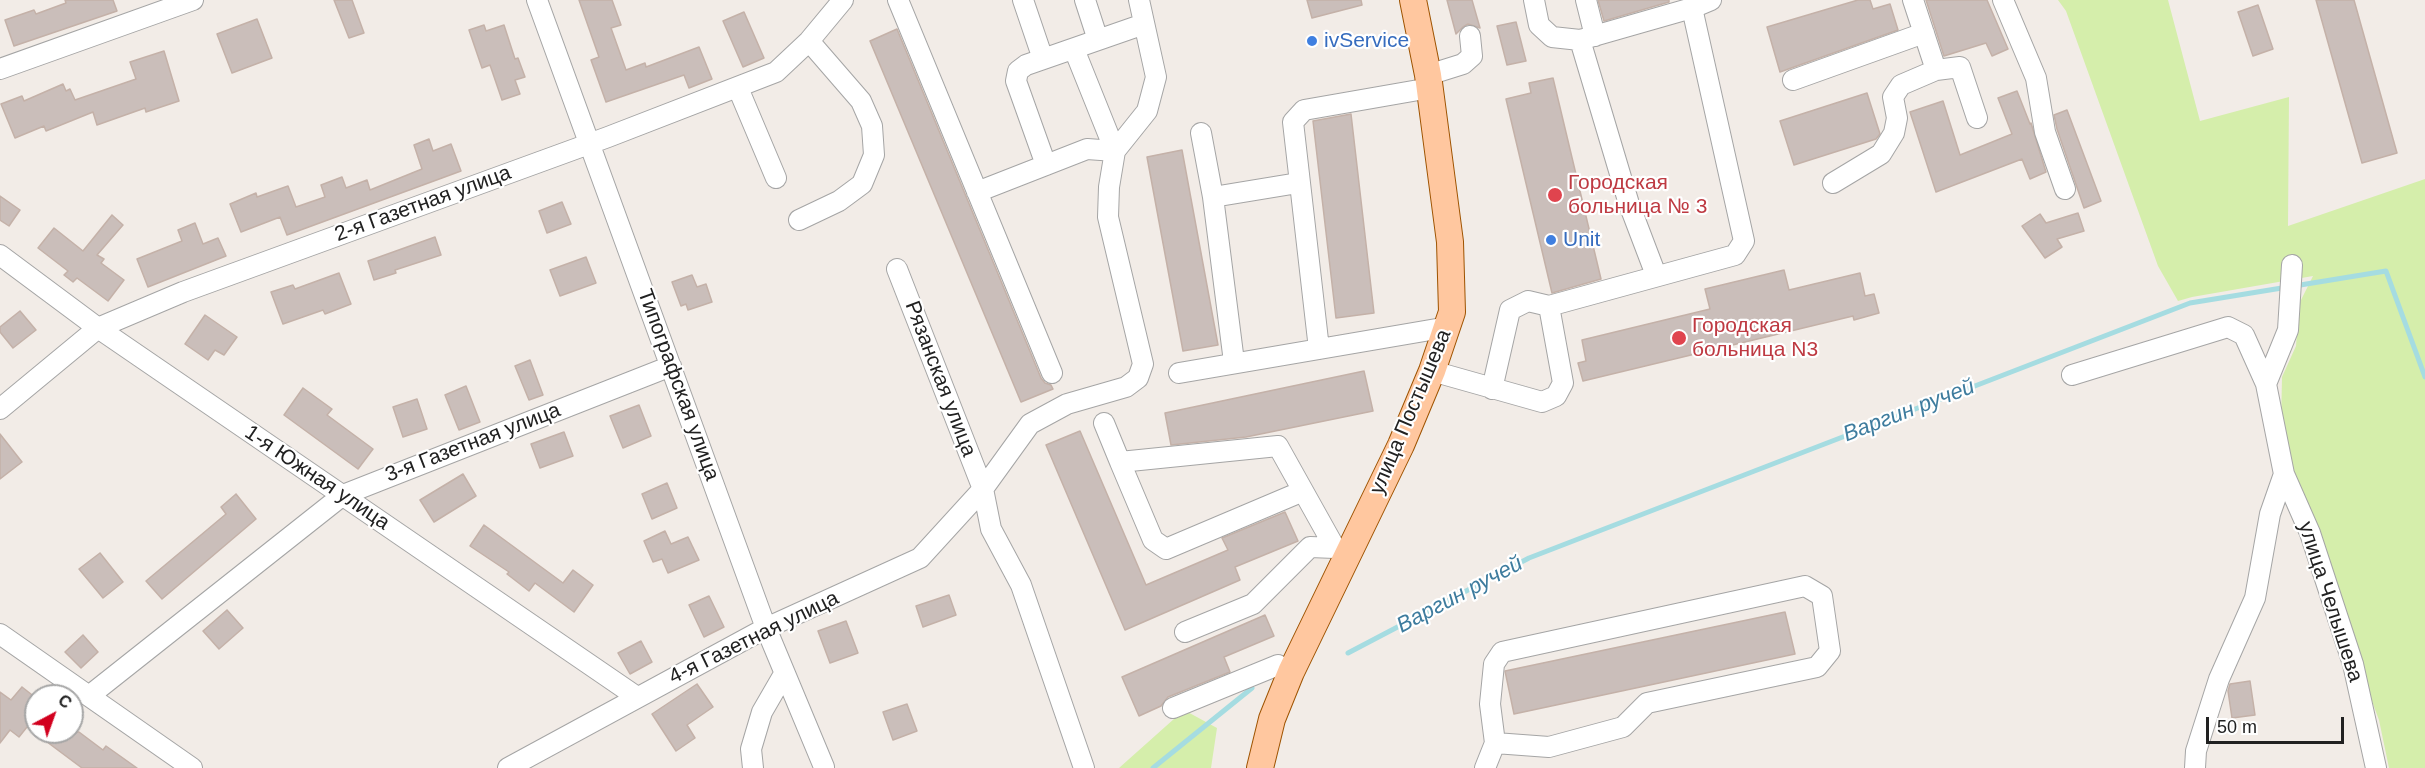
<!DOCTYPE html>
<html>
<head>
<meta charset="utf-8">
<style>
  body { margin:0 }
  #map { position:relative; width:2425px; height:768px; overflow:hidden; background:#f2ece7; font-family:Helvetica,sans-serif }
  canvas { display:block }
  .north { position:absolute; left:24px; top:684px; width:60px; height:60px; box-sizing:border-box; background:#fff; border:2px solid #a6a6a6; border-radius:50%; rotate:41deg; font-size:16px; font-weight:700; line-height:24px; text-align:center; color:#212121 }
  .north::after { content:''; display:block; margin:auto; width:21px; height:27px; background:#d2001e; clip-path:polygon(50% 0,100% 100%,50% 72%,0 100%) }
  .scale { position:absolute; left:2206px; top:717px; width:138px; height:27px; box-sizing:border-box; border:3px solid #212121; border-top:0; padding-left:8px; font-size:18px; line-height:21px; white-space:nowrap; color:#212121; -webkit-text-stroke:4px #fff; paint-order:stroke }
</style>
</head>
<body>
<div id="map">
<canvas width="2425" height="768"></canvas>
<div class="north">С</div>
<div class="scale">50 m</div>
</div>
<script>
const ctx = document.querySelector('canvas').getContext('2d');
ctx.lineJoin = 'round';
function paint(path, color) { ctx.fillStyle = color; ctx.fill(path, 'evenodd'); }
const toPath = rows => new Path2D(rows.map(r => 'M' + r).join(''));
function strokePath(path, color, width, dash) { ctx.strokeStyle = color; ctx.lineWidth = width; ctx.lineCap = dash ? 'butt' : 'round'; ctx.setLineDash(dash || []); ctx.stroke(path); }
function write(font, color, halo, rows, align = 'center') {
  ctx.font = font + ' Helvetica,sans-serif'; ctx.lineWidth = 4.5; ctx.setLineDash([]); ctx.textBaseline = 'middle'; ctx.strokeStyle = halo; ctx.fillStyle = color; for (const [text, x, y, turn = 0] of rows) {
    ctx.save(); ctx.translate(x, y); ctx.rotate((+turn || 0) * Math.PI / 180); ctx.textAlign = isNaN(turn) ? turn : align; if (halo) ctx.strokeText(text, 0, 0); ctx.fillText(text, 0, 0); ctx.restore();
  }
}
paint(toPath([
  [2058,0,2168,0,2200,121,2289,97,2288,226,2425,179,2425,768,2389,768,2379,720,2291,485,2281,425,2282,377,2296,346,2299,304,2313,276,2192,297,2178,301,2158,266,2066,11],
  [1184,710,1217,728,1211,768,1119,768]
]), '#d5eeab');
strokePath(toPath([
  [1348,653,1529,558,2190,303,2386,271,2425,377],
  [1153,768,1252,688]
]), '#a5dce1', 5);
const building = toPath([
  [65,0,113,0,117,11,14,46,5,20,34,10,36,14,66,3,65,0],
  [334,0,352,0,364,33,349,38,334,0],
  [579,0,612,0,621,25,611,28,626,70,645,63,646,67,699,47,712,79,689,88,684,75,606,102,591,60,599,57,579,0],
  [1307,0,1361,0,1362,5,1312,18,1307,0],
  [1447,0,1472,0,1480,28,1468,24,1463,27,1456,34,1447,0],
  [1598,0,1669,0,1669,2,1604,21,1598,0],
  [1858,0,1870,0,1873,9,1890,4,1898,30,1780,72,1767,27,1858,0],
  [1926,0,1987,0,2008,49,1992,56,1986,43,1944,56,1926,0],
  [2316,0,2354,0,2397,153,2362,163,2316,0],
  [2258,5,2273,49,2253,56,2238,12,2258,5],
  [744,12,764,58,743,67,723,21,744,12],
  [257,19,272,58,232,73,217,34,257,19],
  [1516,22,1526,61,1507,65,1497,26,1516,22],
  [484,25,486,31,504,25,515,59,518,58,525,77,515,80,520,94,502,100,490,65,482,68,469,30,484,25],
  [897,29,1041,378,1045,383,1051,385,1053,389,1021,402,870,41,897,29],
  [164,51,179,101,146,112,145,108,97,125,93,112,46,131,44,126,15,138,1,104,22,96,24,101,63,84,66,91,70,89,75,100,136,79,130,62,164,51],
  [1553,78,1601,279,1552,293,1506,99,1531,93,1529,83,1553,78],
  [2017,91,2030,124,2031,123,2046,172,2030,179,2022,159,1936,192,1910,112,1943,101,1960,155,2012,134,1998,98,2017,91],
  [1867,93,1880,134,1876,139,1794,165,1780,121,1867,93],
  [2067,110,2101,201,2084,208,2057,129,2054,115,2067,110],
  [1351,114,1374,313,1336,318,1313,121,1351,114],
  [429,139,433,151,451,144,461,171,287,235,280,217,241,232,230,204,256,193,257,197,288,186,296,207,325,197,321,185,342,177,346,188,367,180,370,190,422,169,414,145,429,139],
  [1182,150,1218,345,1183,351,1147,157,1182,150],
  [0,196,20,210,9,226,0,220,0,196],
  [562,202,571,224,547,233,539,211,562,202],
  [2078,213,2084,231,2057,239,2062,247,2045,258,2022,226,2040,214,2046,223,2078,213],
  [112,215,123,225,97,255,104,259,101,263,124,280,108,301,77,278,73,282,64,275,68,271,38,248,54,228,83,251,112,215],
  [195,223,203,244,218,238,226,256,148,287,137,259,182,241,178,230,195,223],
  [435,237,441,255,395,270,396,273,374,280,368,261,435,237],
  [586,257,596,283,560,296,550,270,586,257],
  [1784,270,1789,290,1860,273,1865,296,1874,294,1879,313,1854,320,1853,316,1583,381,1578,363,1586,361,1582,340,1710,309,1705,289,1784,270],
  [339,273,351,304,325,314,323,310,283,324,271,292,293,285,295,289,339,273],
  [692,275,697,287,706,284,712,302,688,310,686,304,681,306,672,282,692,275],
  [20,311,36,330,13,348,0,332,0,327,20,311],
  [205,315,237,337,224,355,215,350,208,360,185,344,205,315],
  [530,360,543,395,529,400,515,366,530,360],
  [1364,371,1373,411,1246,437,1171,445,1165,413,1364,371],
  [466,386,480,422,459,430,445,395,466,386],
  [303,388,332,409,327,415,373,449,358,469,284,415,303,388],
  [417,399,427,429,403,437,393,407,417,399],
  [639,405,651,436,623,448,610,416,639,405],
  [1080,431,1146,585,1228,550,1222,538,1285,512,1298,541,1235,567,1240,580,1125,630,1046,445,1080,431],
  [564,432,573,456,540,468,531,444,564,432],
  [0,434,22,462,0,479,0,434],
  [463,474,476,496,434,522,420,500,463,474],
  [667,483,677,508,652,519,642,494,667,483],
  [236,494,256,519,162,599,146,581,226,514,221,507,236,494],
  [484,525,563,583,573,570,593,585,574,612,535,583,529,591,507,574,509,572,470,546,484,525],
  [665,531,671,544,688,537,699,560,668,573,662,559,653,562,644,541,665,531],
  [100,553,123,582,103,598,79,569,100,553],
  [949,595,956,615,923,627,916,606,949,595],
  [709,596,724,627,704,637,689,605,709,596],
  [227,610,243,628,219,649,203,631,227,610],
  [1785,612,1795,654,1514,714,1505,671,1785,612],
  [1265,615,1274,636,1224,657,1230,672,1168,697,1161,706,1139,716,1122,677,1265,615],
  [846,621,858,653,830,663,818,631,846,621],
  [83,635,98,652,81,668,65,652,83,635],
  [641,641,652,662,630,674,618,653,641,641],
  [2250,681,2255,715,2232,718,2228,691,2230,684,2250,681],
  [697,684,713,707,687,725,695,738,676,751,652,714,697,684],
  [22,687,36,698,36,732,79,732,103,750,106,746,137,768,82,768,27,727,19,737,10,730,0,743,0,692,11,700,22,687],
  [907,704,917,731,893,740,883,712,907,704]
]);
paint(building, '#cabeba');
strokePath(building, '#c4b1a8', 1.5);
const minor = toPath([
  [537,0,766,628,824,767],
  [898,0,1052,373],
  [1023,0,1043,59],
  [1085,0,1098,40],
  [1534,0,1539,25,1552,37,1580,40],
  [1586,0,1595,36],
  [1913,0,1936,70,1960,67,1977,118],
  [2003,0,2036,78,2045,132,2065,189],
  [0,69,193,0],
  [1428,75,1463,64,1472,56,1470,36],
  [1793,80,1924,33],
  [738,88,776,178],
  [1201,133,1213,197,1234,362],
  [1115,151,1147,111,1156,77,1139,0],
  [1046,165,1016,81,1018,71,1026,65,1144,24],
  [1833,183,1881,154,1894,133,1897,118,1893,97,1901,85,1936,70],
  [977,192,1087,149,1115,151],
  [1213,197,1298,183],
  [799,220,839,201,862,184,874,155,872,126,861,101,809,41],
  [0,255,98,328,637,697],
  [897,269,983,489,991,529,1021,585,1084,768],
  [1656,275,1629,204,1580,40,1692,8],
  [1319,349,1293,122,1304,110,1430,88],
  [1432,371,1542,402,1556,396,1563,383,1549,306],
  [1179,373,1448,327],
  [2072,375,2228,327,2244,335,2266,384,2284,474,2310,533,2353,664,2376,768],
  [2266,384,2288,330,2292,265],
  [1492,389,1510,310,1528,301,1549,306,1735,255,1744,241,1692,8,1711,0],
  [0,409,98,328,183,292,608,137,776,72,809,41,843,0],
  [1104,423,1120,462,1278,446,1335,548,1347,555],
  [1120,462,1153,540,1166,549,1303,491],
  [1185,632,1253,604,1310,547,1335,548],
  [0,634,192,768],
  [89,696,343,495,671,366],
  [1173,708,1278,665,1291,672],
  [508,768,766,628,920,558,983,489,1030,424,1067,404,1126,387,1138,378,1143,364,1108,217,1109,187,1115,151,1074,49],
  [753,768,751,749,762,712,784,674],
  [1485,768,1495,743,1490,704,1494,664,1502,652,1805,586,1822,596,1830,651,1817,667,1647,703,1623,727,1549,747,1495,743],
  [2195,768,2196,751,2219,679,2255,598,2270,514,2284,474]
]);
const major = toPath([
  [1260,768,1272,719,1291,672,1401,445,1432,371,1452,312,1450,242,1428,75,1413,0]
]);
strokePath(minor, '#a5a5a5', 22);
strokePath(major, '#9e5300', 28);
strokePath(minor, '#fff', 20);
strokePath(major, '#ffc79f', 26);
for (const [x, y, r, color] of [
  [1312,41,6,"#3f7fe0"],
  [1555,195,8,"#e0444e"],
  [1551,240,6,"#3f7fe0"],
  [1679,338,8,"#e0444e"]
]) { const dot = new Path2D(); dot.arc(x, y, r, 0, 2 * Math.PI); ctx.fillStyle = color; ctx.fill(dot); strokePath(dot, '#fff', 2); }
write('21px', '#366cbe', '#fff', [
  ["ivService",1324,41],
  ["Unit",1563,240]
], 'left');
write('21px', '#be3a42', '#fff', [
  ["Городская",1568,183],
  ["больница № 3",1568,207],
  ["Городская",1692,326],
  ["больница N3",1692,350]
], 'left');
write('21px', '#212121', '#fff', [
  ["2-я Газетная улица",423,204,-20],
  ["Рязанская улица",940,379,69],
  ["Типографская улица",678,385,70],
  ["улица Постышева",1411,412,-67],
  ["3-я Газетная улица",473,443,-21],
  ["1-я Южная улица",317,478,34],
  ["улица Челышева",2330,602,72],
  ["4-я Газетная улица",754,638,-26]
]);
write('italic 22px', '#3e7c9e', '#fff', [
  ["Варгин ручей",1909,411,-21],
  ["Варгин ручей",1460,595,-28]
]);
</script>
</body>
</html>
